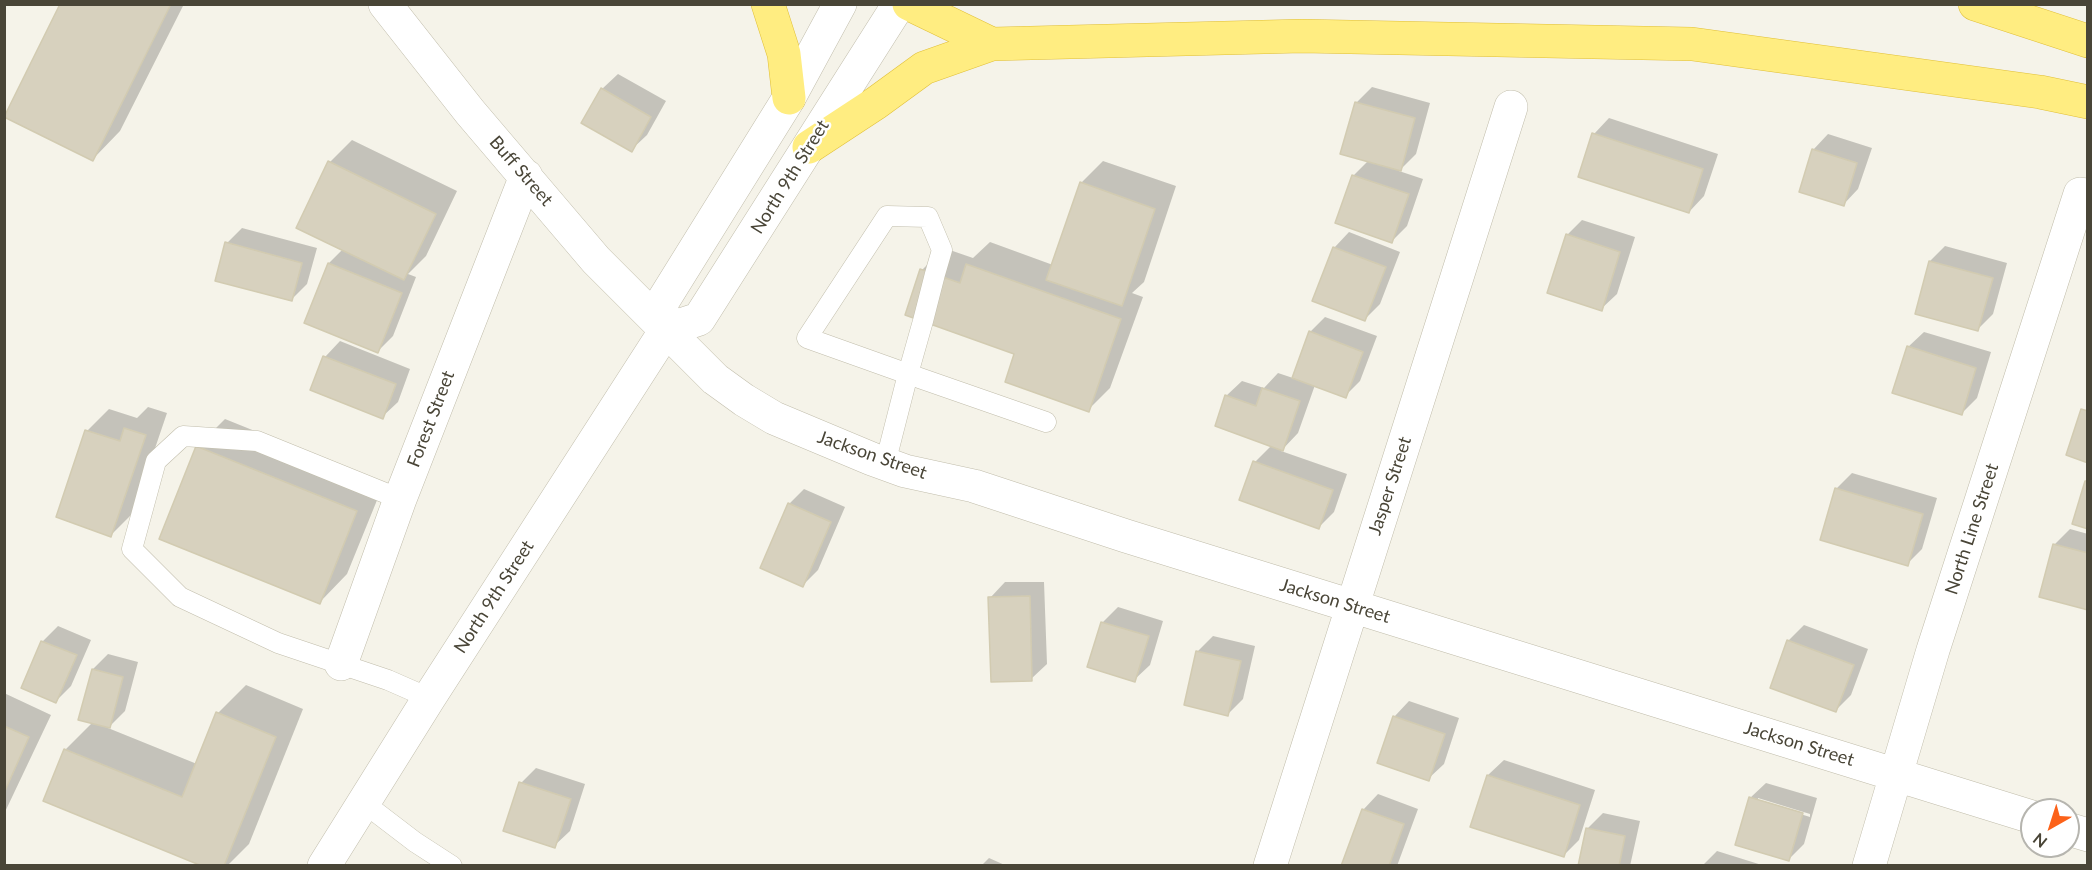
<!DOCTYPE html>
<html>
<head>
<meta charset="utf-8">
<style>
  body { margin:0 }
  #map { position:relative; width:2092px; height:870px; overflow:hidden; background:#f5f3e9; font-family:Lato,sans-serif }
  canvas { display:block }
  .frame { position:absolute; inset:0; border:6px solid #494537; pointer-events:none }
  .north { position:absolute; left:2020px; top:798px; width:60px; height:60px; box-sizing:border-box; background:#fff; border:2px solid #b6b5af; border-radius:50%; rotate:219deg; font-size:16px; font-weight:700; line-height:24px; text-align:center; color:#494537 }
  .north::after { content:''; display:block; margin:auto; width:21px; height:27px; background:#fc6219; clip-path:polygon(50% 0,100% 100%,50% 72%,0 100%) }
</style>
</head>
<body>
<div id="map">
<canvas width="2092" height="870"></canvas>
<div class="frame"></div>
<div class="north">N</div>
</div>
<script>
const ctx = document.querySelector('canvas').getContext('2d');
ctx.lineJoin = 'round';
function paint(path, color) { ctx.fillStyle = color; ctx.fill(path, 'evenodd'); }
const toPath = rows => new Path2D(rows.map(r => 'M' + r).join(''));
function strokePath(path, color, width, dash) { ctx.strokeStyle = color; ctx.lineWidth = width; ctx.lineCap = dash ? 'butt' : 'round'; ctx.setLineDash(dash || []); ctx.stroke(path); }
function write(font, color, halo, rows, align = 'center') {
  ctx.font = font + ' Lato,sans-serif'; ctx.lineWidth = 5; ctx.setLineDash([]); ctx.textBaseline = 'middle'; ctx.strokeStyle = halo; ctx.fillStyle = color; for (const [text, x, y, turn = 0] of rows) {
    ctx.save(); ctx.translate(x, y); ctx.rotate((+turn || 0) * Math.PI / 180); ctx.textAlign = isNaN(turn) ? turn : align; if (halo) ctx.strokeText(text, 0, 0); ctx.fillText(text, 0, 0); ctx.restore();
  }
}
paint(toPath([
  [62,4,184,4,120,131,93,159],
  [618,74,666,101,647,135,631,150,602,89],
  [1372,87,1430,103,1416,154,1399,171,1423,179,1407,226,1392,241,1353,176,1369,160,1342,153,1357,102],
  [1609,118,1718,154,1704,196,1689,212,1594,134],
  [1828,134,1872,148,1858,189,1843,205,1813,150],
  [352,140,457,191,426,256,408,274,416,277,393,336,378,351,329,263,343,249,330,162],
  [1103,161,1176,186,1144,282,1132,293,1143,297,1110,388,1088,410,1016,353,922,270,944,248,973,258,990,242,1053,265,1081,183],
  [1582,220,1635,237,1617,294,1601,309,1567,235],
  [242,228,317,248,307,284,291,300,227,243],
  [1349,232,1400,252,1380,304,1365,319,1334,248],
  [1945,246,2007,263,1993,314,1978,329,1930,261],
  [1325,317,1377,336,1360,381,1345,396,1315,385,1298,433,1281,451,1347,474,1334,512,1319,527,1255,462,1272,445,1226,396,1242,381,1264,388,1278,373,1293,378,1310,332],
  [1924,332,1991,352,1977,398,1962,413,1908,347],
  [340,341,410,369,398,402,382,417,312,389,325,357],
  [148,407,167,413,133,513,111,535,87,431,109,409,137,418],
  [225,419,384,483,347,574,320,602,197,447],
  [1852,473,1937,498,1922,549,1907,564,1836,489],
  [804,489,845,507,818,570,803,585,789,504],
  [2070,529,2088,534,2088,608,2054,545],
  [1005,582,1044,582,1047,664,1031,679,990,598],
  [1118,607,1163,621,1150,665,1134,680,1102,623],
  [1804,625,1868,649,1851,695,1836,710,1788,641],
  [58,626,91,640,71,686,56,701,23,687,43,641],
  [1213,636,1255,646,1243,699,1228,714,1197,652],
  [108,654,138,662,125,711,108,728,197,764,218,713,246,685,303,709,249,844,227,866,206,866,65,750,93,722,93,669],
  [4,693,51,715,4,814],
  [1409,701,1459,718,1444,764,1428,779,1394,717],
  [1504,760,1595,790,1579,840,1564,855,1472,826,1488,775],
  [536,768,585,784,570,831,554,846,521,783],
  [1766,783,1817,798,1804,844,1789,859,1750,798],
  [1758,798,1810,814,1810,817,1758,801],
  [1378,794,1418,809,1397,866,1343,866,1363,810],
  [1603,813,1640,821,1630,866,1580,866,1587,829],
  [1717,851,1765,866,1702,866],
  [989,858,1007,866,981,866]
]), '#0003');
const building = toPath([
  [60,4,171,4,93,161,4,117,60,4],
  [601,88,651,117,632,152,581,123,601,88],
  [1355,102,1415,118,1401,171,1340,154,1355,102],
  [1592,133,1703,169,1689,213,1578,177,1592,133],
  [1812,149,1857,163,1844,206,1799,192,1812,149],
  [328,161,436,214,404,280,296,228,328,161],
  [1352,175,1409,194,1392,243,1335,223,1352,175],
  [1080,182,1155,209,1122,306,1046,280,1080,182],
  [1566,234,1620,252,1602,311,1547,293,1566,234],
  [225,242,302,263,292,301,215,281,225,242],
  [1333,247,1386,267,1365,321,1312,301,1333,247],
  [1929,261,1993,278,1978,331,1915,314,1929,261],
  [328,263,402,293,378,353,304,323,328,263],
  [966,264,1121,319,1089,412,1005,382,1014,354,905,315,920,269,960,283,966,264],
  [1309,331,1363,352,1346,398,1292,378,1309,331],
  [1907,346,1976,368,1962,415,1892,393,1907,346],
  [323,356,396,384,383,419,310,390,323,356],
  [1262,388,1300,401,1283,451,1215,426,1225,395,1256,406,1262,388],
  [2081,409,2088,411,2088,463,2066,455,2081,409],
  [124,428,146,435,111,537,56,517,85,430,120,441,124,428],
  [196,446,357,511,320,604,159,539,196,446],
  [1253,461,1333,490,1319,529,1239,500,1253,461],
  [2085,481,2088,481,2088,529,2072,524,2085,481],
  [1835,488,1923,514,1908,566,1820,540,1835,488],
  [788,503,831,522,803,587,760,568,788,503],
  [2053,544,2088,553,2088,610,2039,597,2053,544],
  [1030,596,1032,681,991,682,988,597,1030,596],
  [1101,622,1149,636,1135,682,1087,667,1101,622],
  [1787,640,1854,665,1836,712,1770,688,1787,640],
  [41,641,77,655,56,703,21,688,41,641],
  [1196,651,1241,661,1228,716,1184,705,1196,651],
  [92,669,123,677,110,728,78,720,92,669],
  [216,712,276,737,224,866,202,866,43,801,64,749,182,797,216,712],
  [1393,716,1445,734,1429,781,1377,763,1393,716],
  [4,726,29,737,4,793,4,726],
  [1487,775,1580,805,1564,857,1470,827,1487,775],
  [519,782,571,799,555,848,503,831,519,782],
  [1749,797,1803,813,1789,861,1735,845,1749,797],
  [1362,809,1404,824,1389,866,1341,866,1362,809],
  [1586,828,1625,836,1619,866,1578,866,1586,828]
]);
paint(building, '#d7d1be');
strokePath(building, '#d2cbb1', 1.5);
const service = toPath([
  [885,464,908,374,923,321,935,274,942,250,928,217,887,216,807,338,908,374,1046,422],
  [400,499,257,441,183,436,156,461,132,549,180,597,278,643,388,680,429,698],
  [364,803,415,842,452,866]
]);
const minor = toPath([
  [385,4,470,112,596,260,715,379,744,400,774,418,872,459,905,471,974,486,1126,536,2032,817],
  [341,664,400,499,526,176],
  [2068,829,2088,835],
  [1270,866,1511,107],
  [1869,866,1933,650,2080,194,2088,195]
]);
const tertiary = toPath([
  [666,330,661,304,789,98,840,4],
  [324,866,429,698,666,330,699,319,899,4]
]);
const trunk = toPath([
  [768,4,784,54,789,98],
  [909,4,992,44,1302,36,1692,44,2040,92,2088,102],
  [1975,4,2088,41],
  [809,147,876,103,924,68,992,44]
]);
strokePath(service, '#c1bdab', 21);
strokePath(minor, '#c1bdab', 34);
strokePath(tertiary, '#c1bdab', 34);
strokePath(trunk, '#e0bf38', 34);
strokePath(service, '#fff', 20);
strokePath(minor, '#fff', 33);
strokePath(tertiary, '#fff', 33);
strokePath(trunk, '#ffed81', 33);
write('18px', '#494537', '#fff', [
  ["Buff Street",521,171,49],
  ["North 9th Street",790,177,-58],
  ["Forest Street",431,419,-69],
  ["Jackson Street",872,455,19],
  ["Jasper Street",1390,486,-72],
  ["North Line Street",1972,529,-72],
  ["North 9th Street",494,597,-57],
  ["Jackson Street",1335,601,17],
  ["Jackson Street",1799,744,17]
]);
</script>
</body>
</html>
